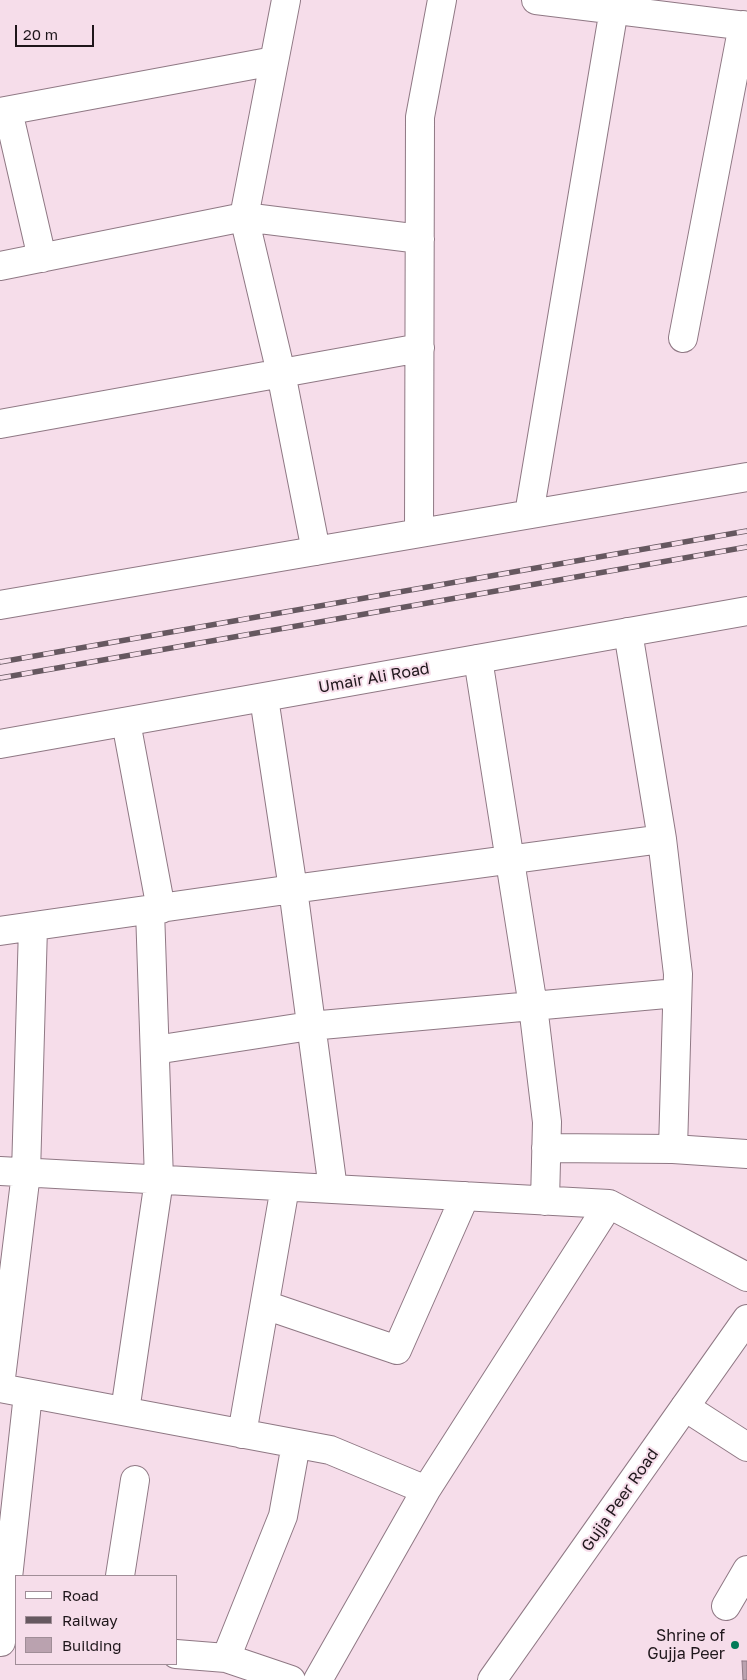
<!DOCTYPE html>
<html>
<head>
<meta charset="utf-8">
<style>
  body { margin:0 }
  #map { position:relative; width:747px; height:1680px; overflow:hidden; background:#f6ddea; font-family:"Golos Text",sans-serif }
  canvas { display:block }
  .legend { position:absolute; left:15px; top:1575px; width:162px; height:90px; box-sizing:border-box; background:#f6ddea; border:1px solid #a08d97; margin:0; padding:6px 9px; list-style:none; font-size:15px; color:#1f161b }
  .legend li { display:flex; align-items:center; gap:10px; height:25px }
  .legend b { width:25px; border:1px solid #a08d97 }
  .scale { position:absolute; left:15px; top:25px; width:79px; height:22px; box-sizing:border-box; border:2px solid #1f161b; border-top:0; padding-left:6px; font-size:15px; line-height:18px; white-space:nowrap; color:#1f161b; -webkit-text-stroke:4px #f6ddea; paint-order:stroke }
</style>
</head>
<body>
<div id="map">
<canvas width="747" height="1680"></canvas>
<ul class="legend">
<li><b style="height:6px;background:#fff"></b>Road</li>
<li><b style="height:6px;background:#665860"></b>Railway</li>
<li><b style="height:14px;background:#baa2af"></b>Building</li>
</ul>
<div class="scale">20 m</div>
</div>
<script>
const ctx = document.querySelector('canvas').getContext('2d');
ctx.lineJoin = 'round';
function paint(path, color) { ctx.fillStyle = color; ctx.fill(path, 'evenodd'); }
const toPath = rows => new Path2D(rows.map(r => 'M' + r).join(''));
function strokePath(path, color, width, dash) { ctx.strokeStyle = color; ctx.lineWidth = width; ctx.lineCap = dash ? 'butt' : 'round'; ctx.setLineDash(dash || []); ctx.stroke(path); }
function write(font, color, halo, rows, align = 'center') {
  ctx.font = font + ' "Golos Text",sans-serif'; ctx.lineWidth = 4; ctx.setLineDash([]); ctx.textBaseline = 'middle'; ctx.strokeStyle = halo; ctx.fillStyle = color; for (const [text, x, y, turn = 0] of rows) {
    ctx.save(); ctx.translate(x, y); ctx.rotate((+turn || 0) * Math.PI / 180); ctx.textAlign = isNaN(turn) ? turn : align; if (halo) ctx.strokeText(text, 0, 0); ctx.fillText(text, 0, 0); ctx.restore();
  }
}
const building = toPath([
  [742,1661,747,1661,747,1680,743,1680,742,1661]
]);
paint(building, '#baa2af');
strokePath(building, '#907985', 1);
const minor = toPath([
  [286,0,244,217,281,373,316,551],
  [536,0,747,26],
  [8,111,42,258],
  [0,112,274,61],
  [0,266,244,217,420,239],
  [683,338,743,25],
  [0,424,420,348],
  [529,514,614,9],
  [419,533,420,117,442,0],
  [0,605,747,477],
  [628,632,662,839,678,974,673,1149,747,1154],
  [478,659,533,1006,547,1122,545,1201],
  [264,698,293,889,333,1189],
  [126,722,161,909],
  [0,931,293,889,662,839],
  [155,1050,310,1026,677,993],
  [546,1148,673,1149],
  [0,1171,609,1204,747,1277],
  [265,1305,397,1350,465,1196],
  [0,1386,26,1173,33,927],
  [0,1388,330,1450,426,1490],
  [685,1407,747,1447],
  [125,1411,159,1180,150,910],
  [242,1434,285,1187],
  [120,1576,135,1480],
  [726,1606,747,1570],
  [1,1642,28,1394],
  [176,1654,226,1658,291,1680],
  [226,1658,283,1516,296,1444],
  [318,1680,426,1490,609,1204]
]);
const tertiary = toPath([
  [0,744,747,611],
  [492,1680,747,1319]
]);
strokePath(minor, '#8f7884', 30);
strokePath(tertiary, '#8f7884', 30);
strokePath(minor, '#fff', 28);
strokePath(tertiary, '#fff', 28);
const rail = toPath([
  [0,662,747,531],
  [0,678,747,547]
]);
strokePath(rail, '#665860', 5.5);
strokePath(rail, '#f6ddea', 4, [11]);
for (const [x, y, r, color] of [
  [735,1645,5,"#027b58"]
]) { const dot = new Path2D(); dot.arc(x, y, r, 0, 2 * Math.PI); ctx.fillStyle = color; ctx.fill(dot); strokePath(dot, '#f6ddea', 2); }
write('16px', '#1f161b', '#f6ddea', [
  ["Umair Ali Road",374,678,-10],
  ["Gujja Peer Road",620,1500,-55]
]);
write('16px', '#1f161b', '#f6ddea', [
  ["Shrine of",725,1636],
  ["Gujja Peer",725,1654]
], 'right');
</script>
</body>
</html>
